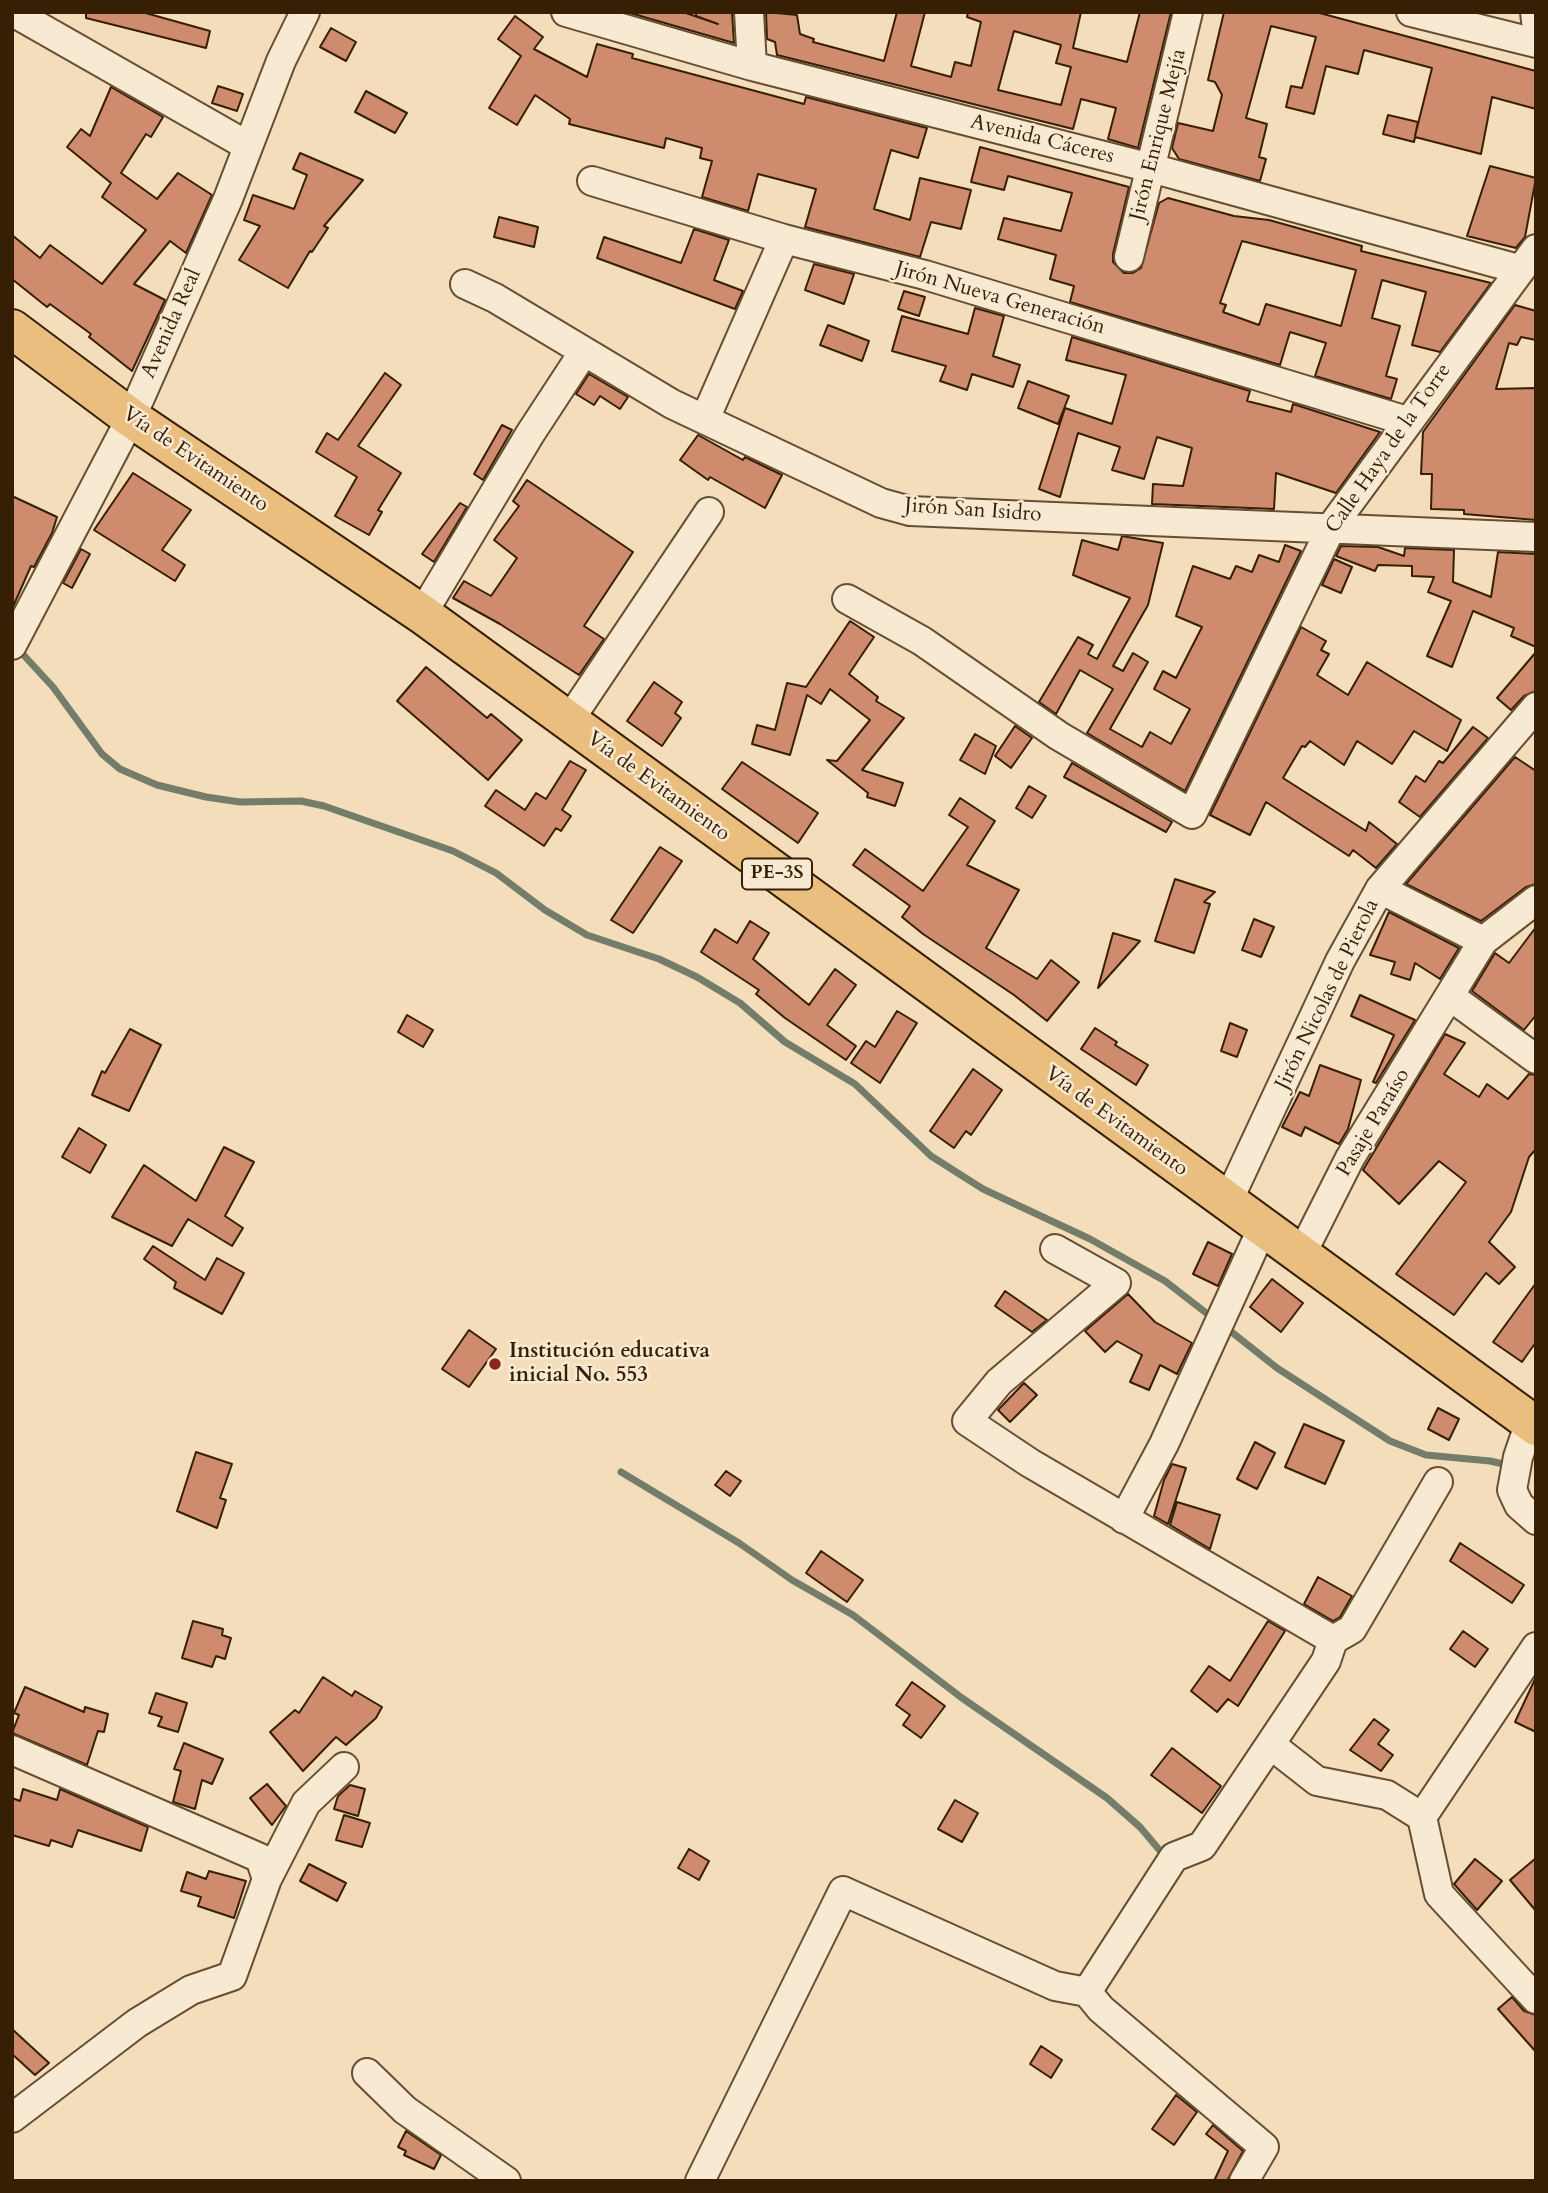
<!DOCTYPE html>
<html>
<head>
<meta charset="utf-8">
<style>
  body { margin:0 }
  #map { position:relative; width:1548px; height:2193px; overflow:hidden; background:#f4ddbb; font-family:Cardo,serif }
  canvas { display:block }
  .frame { position:absolute; inset:0; border:14px solid #361f05; pointer-events:none }
</style>
</head>
<body>
<div id="map">
<canvas width="1548" height="2193"></canvas>
<div class="frame"></div>
</div>
<script>
const ctx = document.querySelector('canvas').getContext('2d');
ctx.lineJoin = 'round';
const toPath = rows => new Path2D(rows.map(r => 'M' + r).join(''));
function strokePath(path, color, width, dash) { ctx.strokeStyle = color; ctx.lineWidth = width; ctx.lineCap = dash ? 'butt' : 'round'; ctx.setLineDash(dash || []); ctx.stroke(path); }
function paint(path, color) { ctx.fillStyle = color; ctx.fill(path, 'evenodd'); }
function write(font, color, halo, rows, align = 'center') {
  ctx.font = font + ' Cardo,serif'; ctx.lineWidth = 5; ctx.setLineDash([]); ctx.textBaseline = 'middle'; ctx.strokeStyle = halo; ctx.fillStyle = color; for (const [text, x, y, turn = 0] of rows) {
    ctx.save(); ctx.translate(x, y); ctx.rotate((+turn || 0) * Math.PI / 180); ctx.textAlign = isNaN(turn) ? turn : align; if (halo) ctx.strokeText(text, 0, 0); ctx.fillText(text, 0, 0); ctx.restore();
  }
}
strokePath(toPath([
  [18,649,53,687,102,754,120,769,157,785,206,797,240,802,301,801,324,806,453,851,496,873,545,910,587,935,659,959,697,977,740,1003,785,1042,855,1084,931,1156,983,1189,1090,1239,1165,1281,1214,1319],
  [1224,1326,1277,1368,1390,1441,1426,1455,1490,1461,1512,1466],
  [621,1472,739,1543,792,1580,853,1615,962,1698,1107,1798,1140,1827,1167,1859]
]), '#737d6a', 7);
const building = toPath([
  [86,12,142,12,210,31,206,48,86,18,86,12],
  [683,12,718,24,696,16,696,12,732,12,734,43,630,13,683,12],
  [766,12,797,15,800,34,814,39,813,42,884,61,897,12,925,12,911,66,951,77,955,62,971,66,981,22,967,17,968,12,1081,12,1073,48,1127,62,1140,12,1171,12,1138,148,1108,139,1116,108,1081,99,1073,129,777,55,775,42,767,39,766,12],
  [1014,31,1061,45,1056,63,1071,67,1061,105,998,90,1014,31],
  [1224,12,1316,12,1532,70,1536,71,1536,109,1492,97,1481,154,1415,137,1414,142,1383,134,1388,115,1418,122,1415,136,1432,68,1364,50,1358,74,1326,66,1314,114,1286,107,1291,86,1302,88,1316,37,1271,26,1246,118,1267,124,1259,157,1266,159,1260,181,1179,159,1172,148,1178,123,1213,131,1222,95,1215,82,1208,80,1224,12],
  [515,16,543,37,534,49,587,77,597,44,633,54,632,58,804,104,806,97,927,128,918,158,891,150,874,209,910,220,920,178,971,190,961,229,931,222,920,257,805,227,816,189,758,174,748,211,702,197,712,161,700,158,702,148,666,138,664,148,569,124,570,119,535,95,517,125,489,108,521,56,498,39,515,16],
  [331,28,356,42,346,61,320,47,331,28],
  [218,86,243,94,237,111,212,103,218,86],
  [111,87,163,117,151,137,146,134,121,173,157,199,178,173,212,195,186,253,170,241,134,284,165,300,132,371,89,337,91,334,50,304,47,307,12,279,12,235,40,258,50,245,102,284,146,230,102,197,111,183,67,147,81,129,90,136,111,87],
  [366,91,407,113,395,133,355,112,366,91],
  [980,147,1129,187,1113,254,1113,262,1124,273,1133,273,1141,268,1159,203,1168,198,1234,216,1269,220,1362,246,1361,251,1491,283,1440,352,1412,345,1426,292,1382,280,1372,318,1400,326,1386,376,1397,379,1391,399,1315,376,1326,343,1290,332,1280,365,1070,302,1074,286,1050,279,1056,255,998,239,1004,218,1061,231,1072,193,1008,176,1004,190,971,182,980,147],
  [1242,241,1356,270,1341,326,1266,304,1259,325,1223,312,1226,305,1220,303,1242,241],
  [300,153,363,180,324,226,328,228,312,252,310,251,288,288,239,260,260,226,244,220,253,195,294,209,307,175,293,169,300,153],
  [1490,166,1536,178,1525,237,1516,248,1467,236,1490,166],
  [499,217,538,227,534,247,494,237,499,217],
  [694,229,729,240,714,280,743,291,735,309,597,258,604,237,681,263,694,229],
  [814,264,854,274,844,304,805,290,814,264],
  [904,291,925,297,919,316,898,309,904,291],
  [1515,305,1536,311,1536,340,1521,337,1517,345,1509,343,1496,389,1536,388,1536,520,1464,514,1464,510,1431,509,1432,474,1421,474,1423,432,1515,305],
  [975,308,1004,316,993,356,1020,365,1013,387,972,374,967,390,940,381,946,366,892,351,902,316,968,334,975,308],
  [828,325,869,341,862,361,820,345,828,325],
  [1072,337,1250,391,1247,401,1291,412,1293,404,1380,432,1336,493,1276,473,1274,509,1152,504,1153,484,1183,486,1192,448,1157,437,1144,479,1112,470,1120,447,1078,433,1060,497,1039,489,1065,408,1112,424,1126,375,1066,360,1072,337],
  [385,373,401,385,358,446,401,473,378,510,382,512,369,535,335,516,357,477,316,452,327,433,338,440,385,373],
  [589,374,628,397,620,409,600,396,594,405,576,394,589,374],
  [1028,381,1069,396,1058,424,1018,408,1028,381],
  [502,425,512,430,483,480,474,474,502,425],
  [698,435,743,460,745,457,782,475,765,508,710,477,708,480,680,460,698,435],
  [133,473,191,510,162,550,185,565,175,581,94,530,133,473],
  [527,480,633,552,584,626,604,639,579,675,500,624,453,598,464,581,491,596,517,558,494,540,519,506,513,501,527,480],
  [12,496,57,517,52,533,34,567,31,566,12,609,12,496],
  [460,503,467,507,434,562,422,554,460,503],
  [1122,536,1163,543,1148,605,1113,666,1123,671,1133,653,1148,662,1110,729,1142,747,1150,732,1171,744,1190,709,1154,689,1163,671,1176,678,1202,627,1176,616,1193,566,1230,579,1236,566,1252,572,1259,555,1279,562,1285,545,1301,551,1185,791,1087,733,1113,689,1080,670,1056,714,1039,702,1078,637,1093,645,1088,654,1097,659,1130,598,1073,575,1082,540,1118,550,1122,536],
  [1341,546,1378,547,1404,556,1405,548,1454,550,1453,582,1491,597,1498,552,1536,554,1536,647,1511,636,1514,628,1473,611,1452,667,1427,656,1451,601,1428,592,1434,577,1412,576,1412,566,1378,565,1375,571,1336,556,1341,546],
  [81,549,90,554,72,588,63,583,81,549],
  [1334,559,1352,567,1341,593,1322,585,1334,559],
  [850,621,874,637,849,674,878,697,876,701,904,718,862,770,903,783,895,806,867,797,868,793,827,760,837,761,870,720,830,689,821,704,807,695,790,755,752,744,757,725,775,730,787,683,806,687,850,621],
  [1301,627,1326,641,1321,650,1329,654,1317,675,1348,695,1367,662,1461,720,1447,751,1414,731,1392,764,1357,741,1344,765,1310,741,1305,747,1302,746,1283,778,1366,831,1369,822,1397,844,1376,868,1353,850,1349,856,1266,802,1250,835,1210,815,1301,627],
  [1536,652,1536,691,1524,696,1511,710,1497,698,1536,652],
  [426,667,487,718,491,714,522,740,488,780,397,701,426,667],
  [654,682,682,702,675,713,681,718,662,746,627,721,654,682],
  [1015,726,1032,738,1011,768,995,756,1015,726],
  [1473,727,1488,738,1420,817,1399,802,1416,776,1425,782,1439,761,1443,763,1473,727],
  [975,734,996,746,985,774,960,760,975,734],
  [1515,757,1536,771,1536,884,1526,887,1481,921,1406,884,1515,757],
  [570,761,586,770,562,810,571,816,561,831,556,828,544,846,485,806,496,790,525,810,536,793,546,799,570,761],
  [742,762,818,813,798,843,722,789,742,762],
  [1072,763,1172,822,1166,832,1064,777,1072,763],
  [1029,786,1046,796,1032,818,1016,808,1029,786],
  [960,798,995,821,967,865,1019,890,986,948,1037,979,1051,960,1079,982,1047,1021,1014,995,923,934,902,917,910,906,853,865,865,849,923,891,968,827,949,815,960,798],
  [660,847,682,861,633,933,611,920,660,847],
  [1175,879,1215,892,1204,902,1210,904,1194,953,1155,941,1175,879],
  [1389,912,1459,948,1440,979,1415,963,1410,980,1391,974,1395,962,1370,955,1389,912],
  [1254,919,1274,927,1261,957,1242,950,1254,919],
  [750,921,769,933,753,959,809,1005,835,969,856,985,827,1025,856,1046,846,1060,785,1018,756,994,759,990,701,952,715,929,737,943,750,921],
  [1536,927,1536,1015,1524,1030,1472,991,1495,953,1509,963,1536,927],
  [1113,933,1140,941,1098,988,1113,933],
  [1360,995,1415,1020,1376,1083,1373,1082,1394,1035,1351,1016,1360,995],
  [897,1011,917,1023,880,1083,851,1063,866,1041,875,1047,897,1011],
  [407,1015,433,1030,423,1047,398,1032,407,1015],
  [1230,1023,1247,1030,1237,1057,1221,1051,1230,1023],
  [1095,1028,1117,1042,1115,1045,1148,1065,1136,1085,1081,1049,1095,1028],
  [130,1029,161,1045,129,1111,92,1095,102,1071,105,1073,130,1029],
  [1445,1034,1465,1043,1444,1074,1479,1097,1487,1084,1508,1099,1529,1074,1536,1075,1536,1149,1529,1157,1511,1212,1489,1242,1515,1267,1499,1284,1486,1273,1454,1315,1396,1274,1466,1182,1439,1161,1399,1204,1363,1170,1445,1034],
  [1320,1065,1361,1080,1348,1129,1339,1144,1305,1127,1301,1136,1282,1127,1300,1092,1309,1096,1320,1065],
  [973,1069,1002,1090,971,1135,966,1131,954,1148,930,1131,973,1069],
  [79,1128,106,1145,90,1173,62,1157,79,1128],
  [224,1147,254,1162,225,1216,243,1228,232,1246,188,1219,172,1246,112,1217,144,1165,196,1201,224,1147],
  [1208,1242,1232,1254,1218,1286,1193,1274,1208,1242],
  [153,1246,205,1280,217,1258,244,1273,222,1314,174,1288,176,1282,144,1259,153,1246],
  [1272,1279,1303,1303,1281,1332,1250,1307,1272,1279],
  [1536,1283,1536,1342,1522,1362,1493,1342,1536,1283],
  [1005,1291,1047,1320,1032,1332,995,1306,1005,1291],
  [1128,1294,1155,1322,1192,1343,1177,1374,1160,1365,1149,1390,1130,1382,1142,1355,1117,1341,1105,1352,1085,1331,1128,1294],
  [469,1330,496,1349,469,1387,442,1369,469,1330],
  [1024,1383,1037,1395,1010,1422,998,1410,1024,1383],
  [1438,1408,1459,1419,1449,1440,1428,1429,1438,1408],
  [1304,1424,1344,1441,1325,1484,1285,1467,1304,1424],
  [1255,1442,1275,1453,1257,1489,1237,1479,1255,1442],
  [196,1452,232,1464,220,1498,226,1500,217,1528,177,1511,196,1452],
  [1172,1464,1186,1468,1168,1524,1154,1516,1164,1480,1172,1464],
  [726,1471,741,1481,730,1496,715,1485,726,1471],
  [1177,1502,1220,1515,1210,1549,1170,1525,1177,1502],
  [1460,1543,1524,1585,1512,1603,1450,1561,1460,1543],
  [821,1551,863,1580,847,1602,806,1573,821,1551],
  [1318,1577,1352,1596,1340,1617,1333,1621,1304,1604,1318,1577],
  [193,1621,223,1629,222,1635,231,1638,225,1659,216,1656,212,1667,182,1658,193,1621],
  [1268,1621,1285,1631,1238,1706,1228,1699,1217,1712,1191,1691,1209,1666,1230,1681,1268,1621],
  [1463,1631,1488,1649,1475,1667,1450,1649,1463,1631],
  [323,1677,352,1696,355,1691,382,1707,376,1718,346,1745,336,1737,303,1771,270,1732,295,1710,299,1713,323,1677],
  [1536,1677,1536,1732,1515,1722,1536,1677],
  [912,1682,945,1706,921,1738,903,1725,910,1715,896,1705,912,1682],
  [25,1687,84,1712,85,1707,108,1714,104,1732,98,1731,87,1765,12,1733,19,1715,14,1713,25,1687],
  [156,1693,187,1703,178,1732,158,1726,162,1717,149,1713,156,1693],
  [1374,1719,1389,1730,1378,1744,1393,1755,1381,1771,1350,1750,1374,1719],
  [184,1743,223,1759,212,1784,202,1780,195,1809,173,1802,181,1771,174,1769,184,1743],
  [1172,1748,1221,1786,1202,1813,1151,1775,1172,1748],
  [267,1784,286,1806,272,1825,250,1798,267,1784],
  [350,1785,365,1789,358,1816,334,1809,338,1796,350,1785],
  [23,1789,57,1800,60,1789,148,1827,141,1851,78,1830,72,1847,51,1840,49,1846,12,1835,12,1798,20,1801,23,1789],
  [955,1800,978,1813,962,1842,938,1829,955,1800],
  [344,1815,370,1823,362,1847,336,1840,344,1815],
  [689,1849,709,1861,699,1880,678,1868,689,1849],
  [1536,1858,1536,1911,1510,1880,1536,1858],
  [1475,1859,1502,1881,1477,1910,1454,1884,1475,1859],
  [309,1864,346,1883,337,1901,300,1881,309,1864],
  [209,1871,246,1881,234,1918,198,1906,201,1897,181,1891,187,1872,206,1879,209,1871],
  [1512,1997,1524,2011,1536,2015,1536,2052,1498,2009,1512,1997],
  [12,2029,49,2063,35,2075,12,2054,12,2029],
  [1041,2046,1062,2060,1051,2078,1030,2064,1041,2046],
  [1176,2095,1197,2112,1174,2145,1152,2129,1176,2095],
  [1213,2125,1243,2151,1227,2181,1214,2181,1228,2151,1206,2134,1213,2125],
  [406,2131,441,2155,434,2169,404,2155,406,2151,398,2147,406,2131]
]);
paint(building, '#ce8b6e');
strokePath(building, '#361f05', 2);
const minor = toPath([
  [13,12,248,146],
  [566,12,752,66,1151,168,1518,269],
  [749,12,752,66],
  [1411,12,1536,43],
  [1535,12,1536,21],
  [592,181,784,239,925,275,1407,421],
  [1129,257,1188,12],
  [465,284,495,298,672,404,881,503,910,511,1536,537],
  [705,419,784,239],
  [847,599,922,641,1059,736,1192,814,1332,526,1536,249],
  [422,614,530,434,583,353],
  [12,645,131,418,228,199,281,61,305,12],
  [568,722,709,512],
  [1380,889,1483,941],
  [1451,997,1536,1059],
  [1227,1203,1340,961,1380,889,1536,707],
  [1055,1249,1116,1283,999,1382,967,1421,1030,1463,1333,1640,1352,1629,1438,1482],
  [1302,1253,1350,1158,1483,941,1536,900],
  [1530,1422,1518,1457,1512,1490,1519,1505,1536,1520],
  [1124,1519,1164,1444,1262,1229],
  [1271,1745,1317,1781,1387,1795,1422,1817,1439,1894,1536,1999],
  [12,1750,260,1858,267,1879],
  [1422,1817,1536,1647],
  [1087,1992,1101,2009,1264,2147,1244,2181],
  [367,2073,405,2110,506,2181],
  [12,2118,137,2023,191,1990,232,1976,267,1879,306,1803,344,1767],
  [700,2181,843,1891,1055,1986,1087,1992,1174,1857,1202,1846,1326,1661,1333,1640]
]);
const highway = toPath([
  [12,329,131,418,422,614,1536,1426]
]);
strokePath(minor, '#664e32', 32);
strokePath(highway, '#361f05', 42);
strokePath(minor, '#f8e9d3', 28);
strokePath(highway, '#eabe7e', 38);
for (const [x, y, r, color] of [
  [495,1364,7,"#8f2418"]
]) { const dot = new Path2D(); dot.arc(x, y, r, 0, 2 * Math.PI); ctx.fillStyle = color; ctx.fill(dot); strokePath(dot, '#f8e9d3', 2.5); }
for (const [x, y, w] of [
  [777,874,70]
]) { const box = new Path2D(); box.roundRect(x - w / 2, y - 15.5, w, 31, 5); ctx.fillStyle = '#f8e9d3'; ctx.fill(box); strokePath(box, '#361f05', 2); }
write('bold 19px', '#361f05', null, [
  ["PE-3S",777,874]
]);
write('21px', '#361f05', '#f8e9d3', [
  ["Jirón Enrique Mejía",1159,135,-76],
  ["Avenida Cáceres",1042,140,14],
  ["Jirón Nueva Generación",1000,299,16],
  ["Avenida Real",172,324,-66],
  ["Calle Haya de la Torre",1389,449,-55],
  ["Vía de Evitamiento",195,460,34],
  ["Jirón San Isidro",973,511,4],
  ["Vía de Evitamiento",658,787,36],
  ["Jirón Nicolas de Pierola",1328,995,-64],
  ["Vía de Evitamiento",1116,1122,36],
  ["Pasaje Paraíso",1374,1123,-59]
]);
write('bold 21px', '#361f05', '#f8e9d3', [
  ["Institución educativa",509,1352],
  ["inicial No. 553",509,1376]
], 'left');
</script>
</body>
</html>
